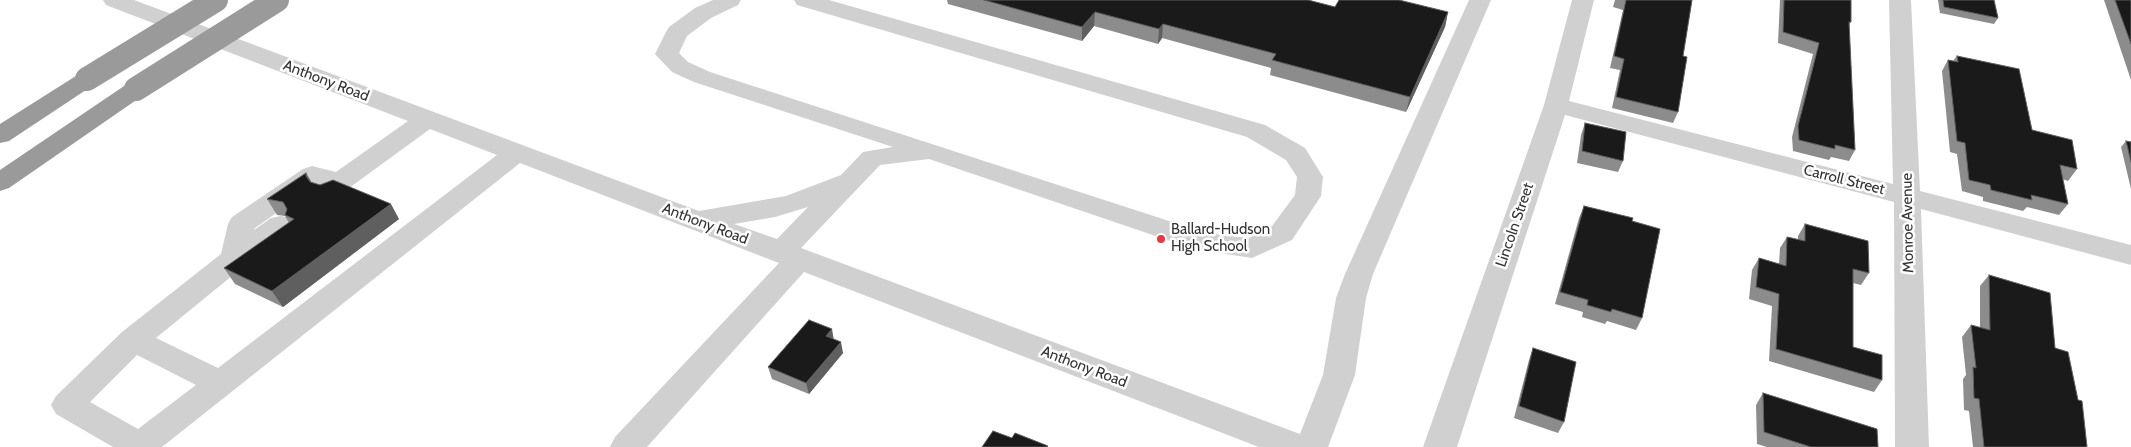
<!DOCTYPE html>
<html>
<head>
<meta charset="utf-8">
<style>
  body { margin:0 }
  canvas { display:block; background:#fff }
</style>
</head>
<body>
<canvas width="2131" height="447"></canvas>
<script>
const ctx = document.querySelector('canvas').getContext('2d');
ctx.lineJoin = 'round';
const toPath = rows => new Path2D(rows.map(r => 'M' + r).join(''));
function paint(path, color) { ctx.fillStyle = color; ctx.fill(path, 'evenodd'); }
function strokePath(path, color, width, dash) { ctx.strokeStyle = color; ctx.lineWidth = width; ctx.lineCap = dash ? 'butt' : 'round'; ctx.setLineDash(dash || []); ctx.stroke(path); }
function write(font, color, halo, rows, align = 'center') {
  ctx.font = font + ' Cabin,sans-serif'; ctx.lineWidth = 5; ctx.setLineDash([]); ctx.textBaseline = 'middle'; ctx.strokeStyle = halo; ctx.fillStyle = color; for (const [text, x, y, turn = 0] of rows) {
    ctx.save(); ctx.translate(x, y); ctx.rotate((+turn || 0) * Math.PI / 180); ctx.textAlign = isNaN(turn) ? turn : align; if (halo) ctx.strokeText(text, 0, 0); ctx.fillText(text, 0, 0); ctx.restore();
  }
}
paint(toPath([
  [103,0,134,0,699,211,786,196,841,175,863,152,893,147,694,82,672,72,655,54,666,32,669,27,695,8,713,0,741,0,738,5,711,18,687,36,679,53,688,62,710,72,1206,233,1249,238,1272,226,1295,195,1297,177,1286,160,1247,137,797,5,794,0,829,0,1265,125,1305,148,1323,177,1321,196,1292,240,1252,258,1194,249,929,159,880,165,801,248,1300,434,1323,375,1336,298,1345,274,1469,0,1491,0,1373,274,1366,298,1355,375,1328,447,1259,447,804,272,647,447,610,447,615,437,779,263,520,163,162,447,113,447,56,414,51,405,56,396,122,332,221,254,228,224,232,217,303,169,312,166,336,172,408,121,106,5,103,0],
  [430,129,497,155,218,368,156,338,244,266,291,232,295,225,291,218,281,216,271,218,254,230,255,228,316,185,319,185,316,190,320,196,329,199,338,196,430,129],
  [808,207,777,239,734,224,775,217,808,207],
  [137,355,196,385,138,429,90,402,137,355],
  [1572,0,1594,0,1569,101,1893,184,1889,0,1911,0,1920,191,2131,245,2131,265,1921,209,1929,447,1895,447,1894,202,1565,115,1457,447,1423,447,1544,105,1572,0]
]), '#d0d0d0');
paint(toPath([
  [87,72,95,74,99,79,95,84,9,141,0,143,0,124,79,74,87,72],
  [136,82,145,84,148,89,145,94,9,188,0,191,0,170,127,84,136,82]
]), '#9a9a9a');
strokePath(toPath([
  [87,79,216,0],
  [136,89,277,0]
]), '#9a9a9a', 24);
paint(toPath([
  [947,0,1308,0,1335,7,1448,12,1445,27,1406,112,1270,75,1271,68,1162,38,1158,44,1094,26,1082,41,948,4],
  [1615,0,1692,0,1683,56,1678,112,1673,123,1612,108,1620,70,1610,68,1623,10,1613,7],
  [1780,0,1851,0,1851,22,1849,25,1855,150,1849,161,1831,157,1829,160,1793,151,1792,137,1813,54,1778,43],
  [1938,0,1994,0,1998,18,1994,24,1940,13],
  [2104,0,2131,0,2131,80],
  [1957,56,2032,130,2077,169,2068,181,2062,179,2068,204,2059,215,2027,207,2023,211,1983,201,1983,197,1962,191,1957,154,1950,152,1942,71,1948,60,1953,61],
  [1585,123,1623,161,1618,172,1577,163,1581,135],
  [2126,141,2131,142,2131,189,2121,147],
  [312,182,399,219,283,307,235,284,224,268,289,223,285,216,277,215,267,199],
  [1584,206,1632,221,1642,318,1636,330,1607,321,1605,324,1582,317,1583,312,1555,304,1579,218],
  [1805,224,1869,273,1861,285,1853,283,1853,347,1882,380,1874,392,1769,361,1772,306,1749,299,1752,270,1759,258,1779,264,1780,248,1787,237,1798,240,1798,236],
  [1989,275,2055,348,2087,447,1973,447,1969,411,1964,410,1963,379,1966,375,1962,337,1971,325,1980,328,1980,286],
  [834,339,843,353,809,394,772,379,768,367],
  [1533,348,1564,422,1558,433,1514,418,1529,360],
  [1763,393,1878,447,1767,447,1757,444,1756,405]
]), '#8c8c8c');
paint(toPath([
  [1095,12,1094,26,1082,41,1082,27],
  [1448,12,1445,27,1406,112,1410,97],
  [1163,24,1162,38,1158,44,1159,29],
  [306,173,315,188,314,191,306,176],
  [391,204,399,219,283,307,272,291],
  [832,329,834,341,826,336],
  [841,342,843,353,809,394,806,383]
]), '#5f5f5f');
const building = toPath([
  [984,0,1308,0,1335,7,1339,0,1399,0,1448,12,1410,97,1272,60,1276,54,1163,24,1159,29,1095,12,1082,27,984,0],
  [1626,0,1692,0,1683,56,1687,57,1678,112,1616,97,1624,59,1614,56,1626,0],
  [1784,0,1851,0,1851,22,1849,22,1855,150,1835,145,1835,149,1799,140,1798,126,1819,43,1783,32,1784,0],
  [1943,0,1994,0,1998,18,1944,7,1943,0],
  [2115,0,2131,0,2131,44,2115,0],
  [1957,56,2019,69,2032,130,2072,140,2077,169,2060,165,2068,204,2031,195,2032,200,1991,190,1990,185,1969,180,1965,143,1957,141,1948,60,1958,62,1957,56],
  [1585,123,1626,132,1623,161,1582,151,1585,123],
  [2126,141,2131,142,2131,162,2126,141],
  [306,173,306,176,310,182,320,185,333,180,391,204,272,291,224,268,294,219,285,215,287,209,283,202,267,199,306,173],
  [1584,206,1633,218,1632,221,1660,229,1642,318,1612,309,1611,312,1587,305,1588,300,1560,292,1584,206],
  [1805,224,1868,241,1869,273,1853,269,1853,347,1882,355,1882,380,1776,349,1779,294,1756,287,1759,258,1786,266,1787,237,1805,241,1805,224],
  [1989,275,2050,293,2055,348,2068,352,2078,400,2082,401,2087,447,1984,447,1979,399,1974,398,1973,367,1976,368,1971,325,1990,330,1989,275],
  [809,320,832,329,826,336,841,342,806,383,768,367,809,320],
  [1533,348,1576,362,1564,422,1519,406,1533,348],
  [1763,393,1877,429,1878,447,1811,447,1764,432,1763,393],
  [993,431,1012,438,1015,433,1048,446,1047,447,982,447,993,431]
]);
paint(building, '#1a1a1a');
strokePath(building, '#5f5f5f', 1);
for (const [x, y, r, color] of [
  [1161,239,5,"#e63946"]
]) { const dot = new Path2D(); dot.arc(x, y, r, 0, 2 * Math.PI); ctx.fillStyle = color; ctx.fill(dot); strokePath(dot, '#fff', 2); }
write('15px', '#333', '#fff', [
  ["Anthony Road",326,81,21],
  ["Carroll Street",1844,180,14],
  ["Monroe Avenue",1908,223,-91],
  ["Anthony Road",705,224,21],
  ["Lincoln Street",1515,225,-71],
  ["Anthony Road",1084,367,21]
]);
write('15px', '#333', '#fff', [
  ["Ballard-Hudson",1171,230],
  ["High School",1171,247]
], 'left');
</script>
</body>
</html>
